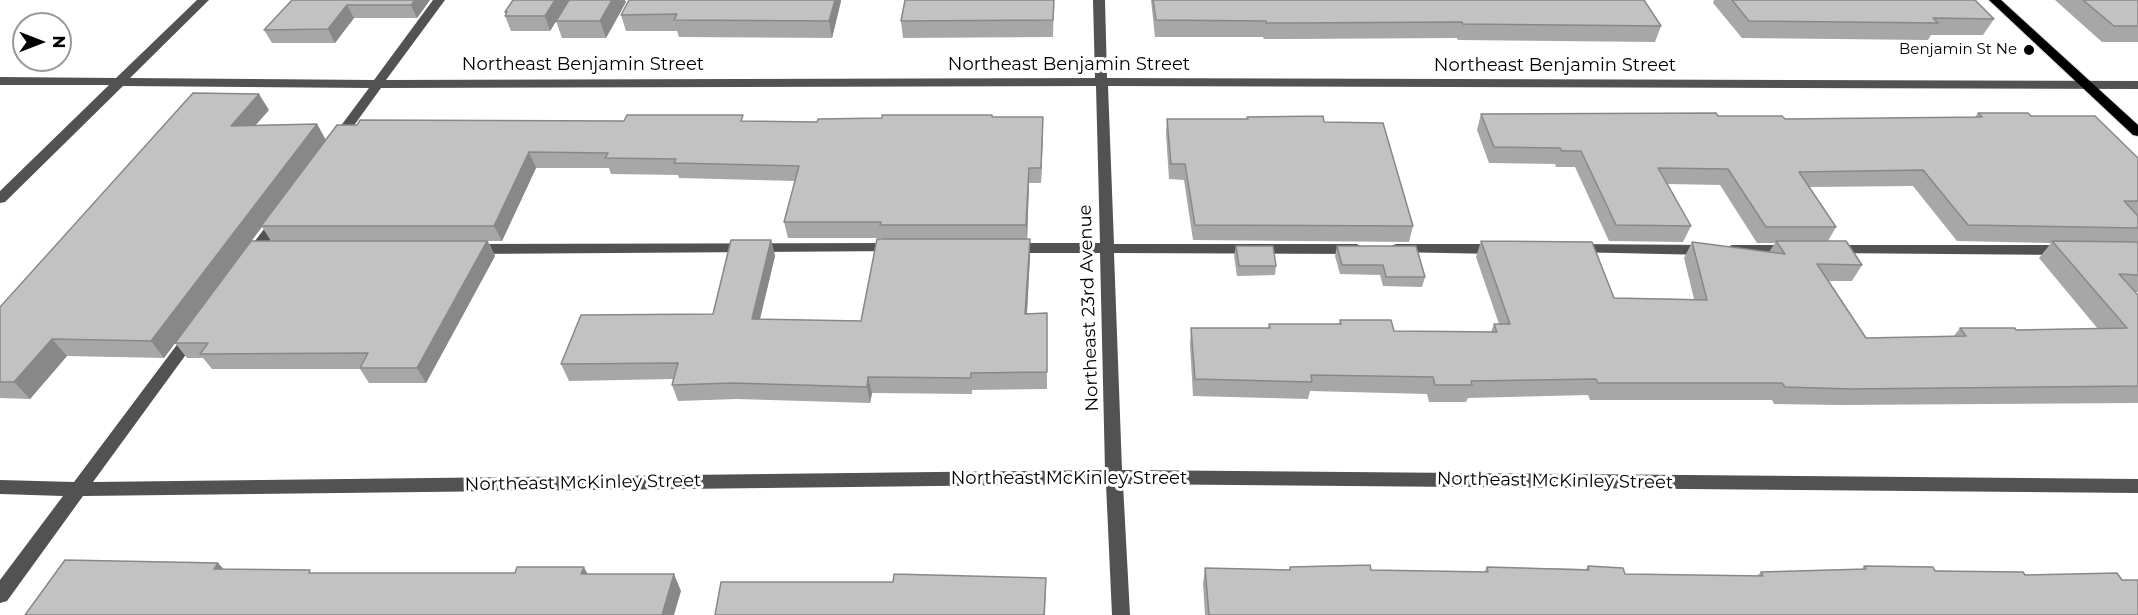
<!DOCTYPE html>
<html>
<head>
<meta charset="utf-8">
<style>
  body { margin:0 }
  #map { position:relative; width:2138px; height:615px; overflow:hidden; background:#fff; font-family:Montserrat,sans-serif }
  canvas { display:block }
  .north { position:absolute; left:12px; top:12px; width:60px; height:60px; box-sizing:border-box; background:#fff; border:2px solid #999; border-radius:50%; rotate:90deg; font-size:16px; font-weight:700; line-height:24px; text-align:center; color:#000 }
  .north::after { content:''; display:block; margin:auto; width:21px; height:27px; background:#000; clip-path:polygon(50% 0,100% 100%,50% 72%,0 100%) }
</style>
</head>
<body>
<div id="map">
<canvas width="2138" height="615"></canvas>
<div class="north">N</div>
</div>
<script>
const ctx = document.querySelector('canvas').getContext('2d');
ctx.lineJoin = 'round';
const toPath = rows => new Path2D(rows.map(r => 'M' + r).join(''));
function strokePath(path, color, width, dash) { ctx.strokeStyle = color; ctx.lineWidth = width; ctx.lineCap = dash ? 'butt' : 'round'; ctx.setLineDash(dash || []); ctx.stroke(path); }
function paint(path, color) { ctx.fillStyle = color; ctx.fill(path, 'evenodd'); }
function write(font, color, halo, rows, align = 'center') {
  ctx.font = font + ' Montserrat,sans-serif'; ctx.lineWidth = 6; ctx.setLineDash([]); ctx.textBaseline = 'middle'; ctx.strokeStyle = halo; ctx.fillStyle = color; for (const [text, x, y, turn = 0] of rows) {
    ctx.save(); ctx.translate(x, y); ctx.rotate((+turn || 0) * Math.PI / 180); ctx.textAlign = isNaN(turn) ? turn : align; if (halo) ctx.strokeText(text, 0, 0); ctx.fillText(text, 0, 0); ctx.restore();
  }
}
const major = toPath([
  [1989,0,2001,0,2138,125,2138,136,2133,135,1989,0]
]);
strokePath(major, '#dbdbdb', 2);
paint(toPath([
  [197,0,209,0,130,78,374,80,433,0,445,0,386,80,1095,78,1093,0,1105,0,1107,78,2138,81,2138,89,1108,86,1114,244,1357,244,1364,249,1357,254,1114,253,1122,470,2138,479,2138,493,1123,484,1130,615,1112,615,1106,484,83,496,7,601,0,603,0,580,63,496,0,494,0,480,74,482,188,330,193,328,198,330,201,334,198,338,93,482,1105,470,1100,253,1009,253,1002,248,1009,243,1100,243,1096,86,381,88,342,142,337,143,331,139,369,88,123,86,5,202,0,203,0,191,109,85,0,85,0,77,116,78,197,0],
  [279,214,284,216,286,219,284,222,255,260,245,260,243,257,245,254,274,216,279,214],
  [895,243,900,245,902,248,900,251,472,254,465,249,472,244,895,243],
  [1396,244,1498,244,1505,249,1498,254,1391,252,1389,249,1391,246,1396,244],
  [1576,244,1708,245,1715,250,1708,255,1571,252,1569,249,1571,246,1576,244],
  [1732,245,1789,245,1796,250,1789,255,1727,253,1725,250,1727,247,1732,245],
  [1834,245,2065,245,2072,250,2065,255,1829,253,1827,250,1829,247,1834,245]
]), '#525252');
paint(major, '#000');
paint(toPath([
  [292,0,430,0,417,18,354,18,335,43,272,43,264,30],
  [1054,0,1053,37,903,38,901,21],
  [1151,0,1644,0,1661,26,1655,42,1458,40,1457,38,1288,39,1264,39,1263,37,1155,37],
  [1714,0,1975,0,1994,19,1983,35,1931,35,1928,40,1742,38,1713,3],
  [2055,0,2138,0,2138,42,2102,42],
  [841,1,832,38,679,37,677,31,626,31,621,15],
  [626,2,606,38,562,38,556,21,550,31,511,31,505,16,506,15,505,12],
  [269,110,255,125,317,124,326,140,745,122,817,122,992,117,1043,117,1041,183,1029,183,1027,239,1030,256,1027,313,1047,313,1047,389,972,390,972,394,872,393,870,403,737,399,678,401,672,385,673,379,569,381,561,364,713,314,771,240,775,256,760,319,861,321,882,239,882,238,788,238,784,222,795,181,679,178,678,175,611,174,609,168,536,168,502,241,488,241,495,256,426,383,369,383,360,369,212,369,203,358,187,358,175,343,164,358,67,356,30,399,0,398,0,307],
  [262,227,271,241,218,285],
  [1978,113,2031,116,2138,158,2138,241,2137,242,2138,242,2138,292,2135,292,2138,295,2138,403,1839,405,1774,404,1772,400,1590,400,1588,395,1468,398,1466,402,1429,402,1427,394,1310,391,1308,399,1193,396,1190,345,1191,328,1268,328,1269,324,1339,324,1340,320,1394,331,1491,332,1494,324,1499,324,1476,257,1481,241,1614,298,1694,299,1684,258,1692,242,1769,252,1775,243,1757,243,1720,185,1668,184,1691,226,1683,242,1609,241,1575,167,1556,167,1555,164,1489,163,1477,130,1481,114,1718,116,1785,119,1975,117],
  [1913,186,1957,241,2051,243,2039,258,2098,329,2016,330,1960,328,1953,337,1866,338,1828,281,1852,281,1862,265,1828,241,1836,227,1809,187],
  [1247,117,1324,122,1413,226,1409,242,1193,240,1184,180,1169,179,1166,134,1167,119,1247,119],
  [1236,246,1276,266,1275,275,1237,276,1234,256],
  [1337,246,1425,277,1422,287,1383,286,1380,275,1340,274,1335,256],
  [1588,566,1625,574,1757,576,1761,572,1862,569,1864,566,2025,575,2138,615,1205,615,1203,584,1205,568,1289,570,1290,567,1371,570,1484,572,1487,567,1586,569]
]), '#a7a7a7');
paint(toPath([
  [415,0,430,0,417,18,411,5],
  [555,0,570,0,550,31,545,16],
  [612,0,625,0,626,2,606,38,600,21],
  [835,0,841,0,841,1,832,38,829,21],
  [347,5,354,18,335,43,328,29],
  [259,94,269,110,241,142,231,126],
  [1043,117,1043,133,1041,183,1041,168],
  [317,124,326,141,164,358,151,341],
  [529,152,536,168,502,241,494,226],
  [1029,168,1029,183,1027,241,1026,225],
  [1030,239,1030,256,1026,330,1025,314],
  [771,240,775,256,756,335,752,319],
  [487,241,495,256,426,383,417,368],
  [52,339,67,356,30,399,14,382],
  [868,377,872,393,870,403,867,387],
  [218,563,234,580,214,569],
  [584,567,593,584,581,574],
  [674,574,681,591,674,615,662,615],
  [1046,578,1045,615,1044,615]
]), '#888');
const building = toPath([
  [292,0,415,0,411,5,347,5,328,29,264,30,292,0],
  [513,0,555,0,545,16,505,16,507,12,505,12,513,0],
  [569,0,612,0,600,21,556,21,569,0],
  [629,0,835,0,829,21,674,20,677,14,621,15,629,0],
  [905,0,1054,0,1053,20,901,21,905,0],
  [1153,0,1644,0,1661,26,1463,24,1462,22,1290,23,1266,23,1266,21,1156,20,1153,0],
  [1732,0,1975,0,1994,19,1933,18,1938,23,1749,21,1732,0],
  [2083,0,2138,0,2138,26,2114,26,2083,0],
  [193,93,259,94,231,126,317,124,151,341,52,339,14,382,0,382,0,307,193,93],
  [1716,113,1718,116,1782,116,1785,119,1982,117,1978,113,2028,113,2031,116,2095,116,2138,158,2138,201,2124,201,2138,216,2138,228,1968,225,1923,170,1799,172,1836,227,1766,227,1728,169,1658,168,1691,226,1616,225,1581,151,1562,151,1560,148,1494,147,1481,114,1716,113],
  [627,115,743,115,741,121,817,122,818,119,882,118,882,115,992,115,992,117,1043,117,1041,168,1029,168,1026,225,880,225,881,222,784,222,799,166,674,163,676,159,605,158,608,153,529,152,494,226,261,226,337,125,357,125,360,120,624,121,627,115],
  [1323,116,1324,122,1383,123,1413,226,1195,225,1185,164,1171,164,1167,119,1248,119,1247,117,1323,116],
  [877,239,1030,239,1025,314,1047,313,1047,372,971,373,971,378,868,377,867,387,732,383,672,385,678,363,561,364,581,315,713,314,731,240,771,240,752,319,861,321,877,239],
  [251,241,487,241,417,368,360,368,368,353,200,354,208,343,175,343,251,241],
  [1481,241,1592,242,1614,298,1707,300,1692,242,1785,254,1776,241,1846,241,1862,265,1817,264,1866,338,1966,336,1960,328,2015,328,2016,330,2127,328,2052,241,2138,242,2138,275,2119,274,2138,295,2138,386,1851,389,1785,387,1782,383,1598,383,1596,379,1471,381,1472,385,1435,385,1433,377,1311,375,1312,382,1195,379,1191,328,1270,328,1269,324,1341,324,1340,320,1391,320,1394,331,1497,332,1494,324,1510,324,1481,241],
  [1236,246,1273,246,1276,266,1239,266,1236,246],
  [1337,246,1416,246,1425,277,1386,277,1383,265,1342,265,1337,246],
  [65,560,218,563,214,569,310,570,309,573,515,573,517,567,584,567,581,574,674,574,662,615,25,615,65,560],
  [1370,565,1371,570,1488,572,1487,567,1589,570,1588,566,1623,568,1625,574,1763,576,1761,572,1866,569,1864,566,1933,567,1935,571,2023,572,2025,575,2117,573,2122,580,2138,580,2138,615,1209,615,1205,568,1290,570,1290,567,1370,565],
  [894,574,1046,578,1044,615,715,615,721,582,893,582,894,574]
]);
paint(building, '#c2c2c2');
strokePath(building, '#888', 1.5);
for (const [x, y, r, color] of [
  [2029,50,6,"#000"]
]) { const dot = new Path2D(); dot.arc(x, y, r, 0, 2 * Math.PI); ctx.fillStyle = color; ctx.fill(dot); strokePath(dot, '#fff', 2); }
write('15px', '#000', '#fff', [
  ["Benjamin St Ne",2017,50]
], 'right');
write('18px', '#000', '#fff', [
  ["Northeast Benjamin Street",583,65],
  ["Northeast Benjamin Street",1069,65],
  ["Northeast Benjamin Street",1555,66],
  ["Northeast 23rd Avenue",1089,308,-92],
  ["Northeast McKinley Street",1069,479],
  ["Northeast McKinley Street",1555,481,1],
  ["Northeast McKinley Street",583,483,-1]
]);
</script>
</body>
</html>
